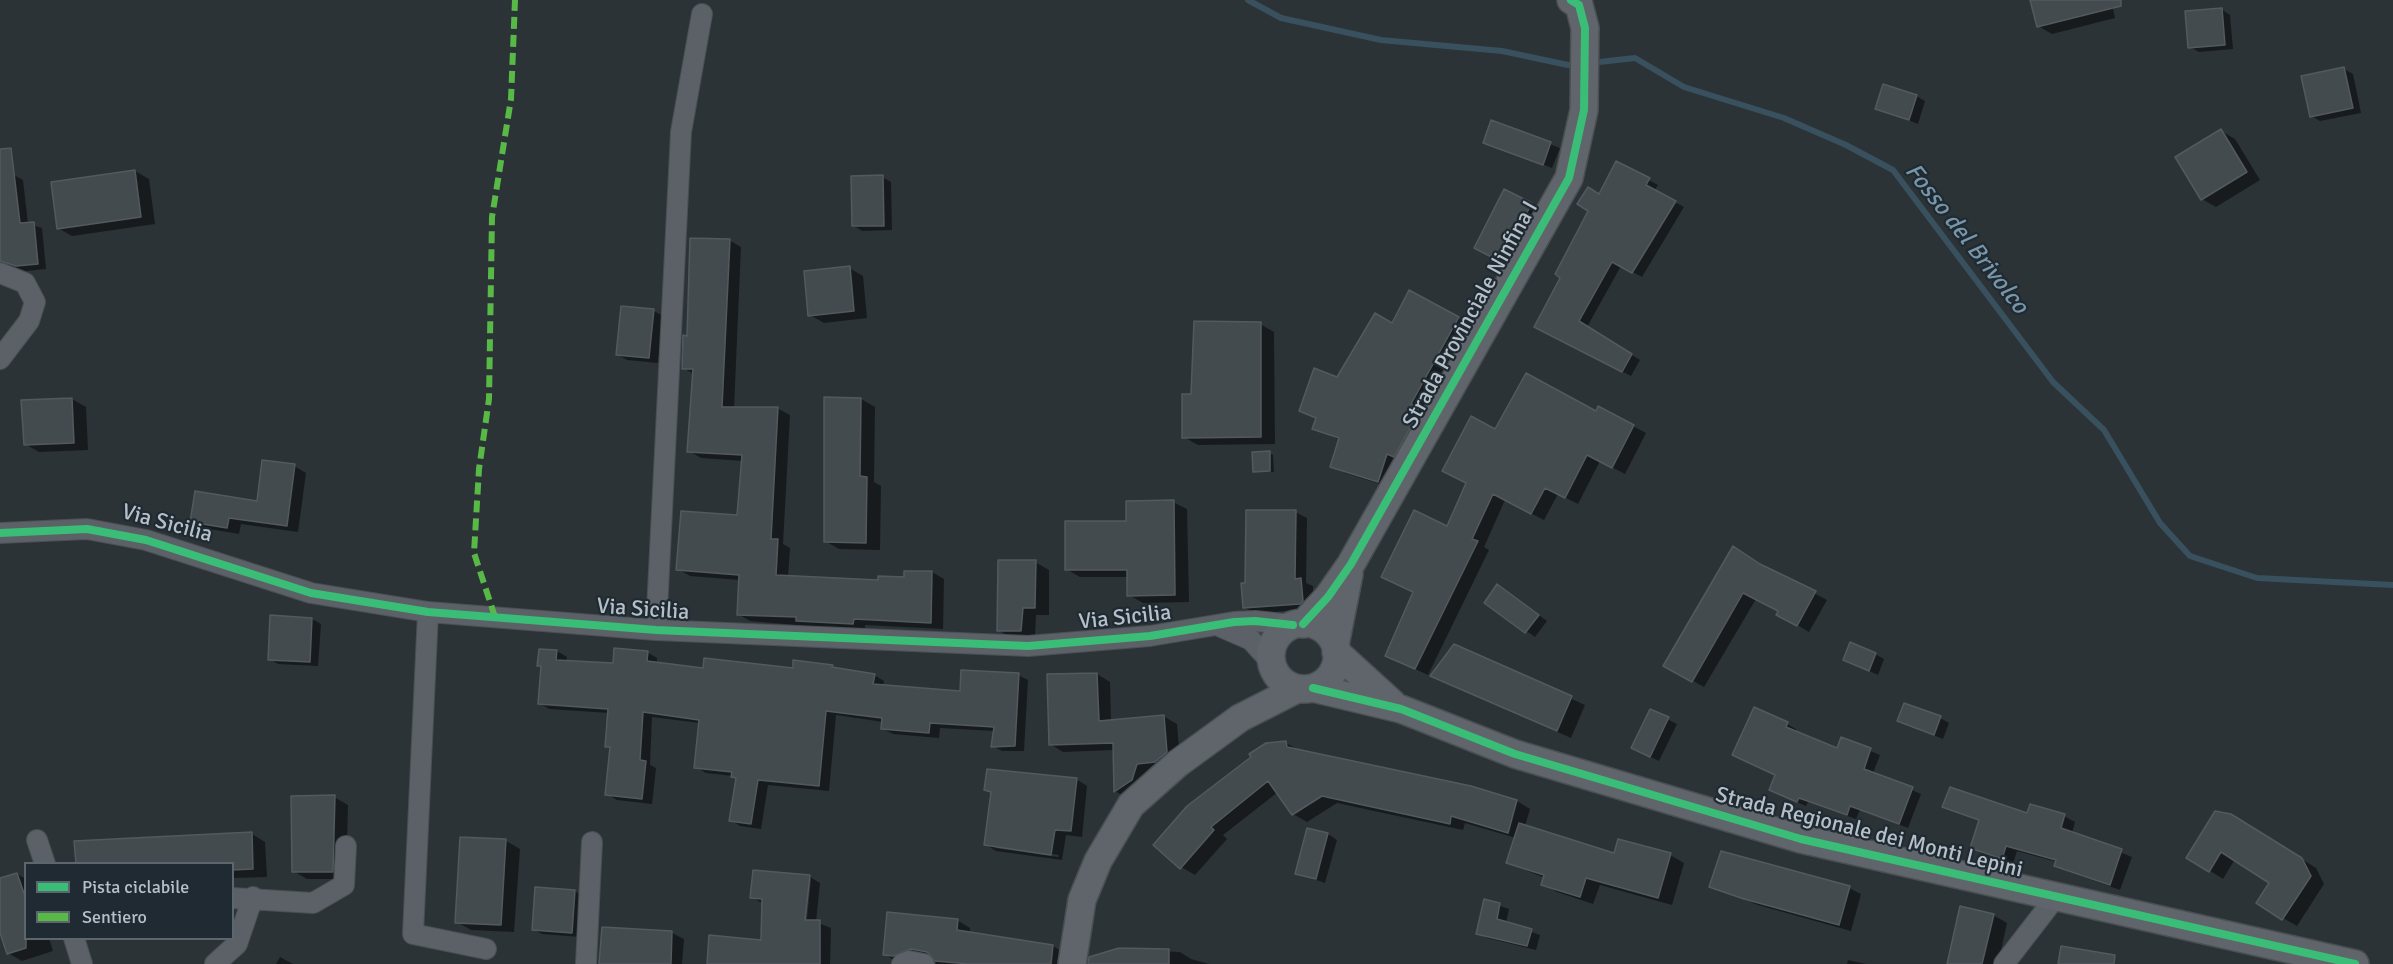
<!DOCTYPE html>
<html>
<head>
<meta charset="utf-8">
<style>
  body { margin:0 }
  #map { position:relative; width:2393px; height:964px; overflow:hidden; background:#2b3337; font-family:Signika,sans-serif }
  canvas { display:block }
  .legend { position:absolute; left:24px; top:862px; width:210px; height:78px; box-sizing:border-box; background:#1f2a32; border:2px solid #5b666e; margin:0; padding:8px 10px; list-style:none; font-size:18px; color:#b5c0c8 }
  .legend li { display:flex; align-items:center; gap:12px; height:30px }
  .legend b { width:30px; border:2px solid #5b666e }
</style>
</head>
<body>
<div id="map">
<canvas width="2393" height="964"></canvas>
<ul class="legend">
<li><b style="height:8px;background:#3abd76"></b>Pista ciclabile</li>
<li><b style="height:8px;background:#58b947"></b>Sentiero</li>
</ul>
</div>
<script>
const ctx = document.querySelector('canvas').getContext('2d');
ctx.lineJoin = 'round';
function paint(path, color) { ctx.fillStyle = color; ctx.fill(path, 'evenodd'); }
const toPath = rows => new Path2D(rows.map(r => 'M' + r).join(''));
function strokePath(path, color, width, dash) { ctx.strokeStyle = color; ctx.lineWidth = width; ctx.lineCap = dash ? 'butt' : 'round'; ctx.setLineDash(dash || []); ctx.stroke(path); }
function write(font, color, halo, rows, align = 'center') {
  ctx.font = font + ' Signika,sans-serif'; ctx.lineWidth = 4.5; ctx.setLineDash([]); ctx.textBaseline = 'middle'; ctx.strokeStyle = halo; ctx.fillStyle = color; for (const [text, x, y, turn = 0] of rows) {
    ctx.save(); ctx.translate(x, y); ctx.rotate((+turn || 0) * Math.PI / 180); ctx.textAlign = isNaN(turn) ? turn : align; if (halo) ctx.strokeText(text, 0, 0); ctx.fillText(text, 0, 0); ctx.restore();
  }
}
paint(toPath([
  [2032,0,2111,0,2115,18,2052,34,2038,26],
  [2221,9,2230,15,2233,49,2199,52,2190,47],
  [2344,69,2353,74,2361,113,2320,121,2311,116],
  [1916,96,1925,101,1918,124,1877,108],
  [1492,122,1560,148,1552,168,1485,142],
  [2221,131,2235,139,2260,180,2216,207,2202,199],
  [1617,163,1658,185,1654,191,1684,207,1642,277,1621,266,1587,327,1640,360,1631,376,1544,332,1562,277],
  [135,171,149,179,155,224,72,236,58,228],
  [14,175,23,180,28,224,42,228,46,269,26,271,9,265,0,266,0,176],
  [882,177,891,182,892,230,862,231,853,225],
  [1531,204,1544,212,1516,269,1489,256],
  [729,240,741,247,734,408,777,408,790,415,783,544,790,548,788,577,879,582,932,572,944,579,943,629,865,625,865,631,750,621,738,614,740,580,690,576,678,569,739,516,743,461,701,458,689,451,694,374,683,368,689,337],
  [849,268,863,276,867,318,824,323,810,315],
  [654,311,663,316,658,363,627,360,618,355],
  [1458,318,1471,326,1392,488,1345,473,1332,466,1340,440,1314,428,1317,419,1301,411,1392,325],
  [1260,324,1274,332,1275,444,1198,445,1184,437,1193,395],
  [72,399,86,407,88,450,39,452,25,444],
  [825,399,861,399,875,407,874,482,881,486,880,550,839,549,825,541],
  [1599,408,1646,433,1625,474,1600,461,1578,504,1558,494,1544,520,1505,500,1484,547,1489,550,1428,675,1387,656,1496,431,1596,413],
  [1269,453,1273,455,1274,472,1255,471],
  [294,466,306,473,298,532,241,524,239,534,203,528,191,521,258,503],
  [1173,502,1187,509,1189,602,1143,603,1129,595,1128,577,1080,577,1066,569,1127,522],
  [1295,512,1307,518,1306,583,1313,586,1314,608,1256,614,1244,607,1247,584],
  [1035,562,1049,570,1049,615,1036,615,1035,638,1012,638,998,630],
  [1766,568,1827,600,1809,632,1778,614,1780,611,1756,599,1704,687,1665,665],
  [1506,591,1547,621,1535,637,1486,602],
  [312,619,321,624,318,666,278,664,269,659],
  [1454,646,1585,705,1571,738,1433,676],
  [557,651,567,657,566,662,614,665,647,652,657,658,657,664,704,670,794,669,874,675,884,681,883,687,962,692,1018,675,1028,680,1024,751,1002,751,993,746,995,731,940,728,939,738,893,734,883,729,883,722,836,715,829,791,768,785,761,829,740,826,731,820,737,779,733,776,706,773,696,767,700,723,652,717,650,765,656,768,652,804,617,800,607,794,612,749,607,746,609,713,549,709,539,703,542,667,539,665],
  [1875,654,1884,659,1878,675,1845,660],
  [1097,674,1110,682,1111,721,1163,716,1177,724,1180,759,1128,799,1115,791,1114,750,1063,752,1050,744],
  [1651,711,1677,724,1659,761,1642,753],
  [1940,718,1949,723,1943,739,1899,721],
  [1787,724,1796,729,1795,732,1838,750,1842,739,1880,755,1873,773,1921,794,1908,828,1860,810,1856,819,1808,802,1806,806,1780,795,1777,776,1743,760],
  [1286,743,1300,751,1471,788,1517,801,1530,809,1525,826,1615,855,1670,855,1684,863,1672,905,1600,885,1593,904,1557,892,1543,884,1545,878,1508,863,1516,838,1465,823,1463,830,1337,803,1307,822,1293,814,1278,792,1223,835,1227,839,1195,875,1181,867,1188,807,1266,744],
  [1076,779,1087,786,1082,837,1066,835,1062,860,996,851,985,844,992,793,986,790],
  [995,845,1059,855,1058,857,995,848],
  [334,797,348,805,346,879,307,879,293,871],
  [1944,806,2064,816,2075,822,2072,833,2132,857,2120,890,2067,871,2056,865,2057,862,2017,851,2013,864,1982,854,1972,848,1981,821],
  [2246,824,2316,868,2324,884,2297,926,2283,918,2272,882,2235,859,2223,879,2188,857],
  [252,834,265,842,267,877,232,878,232,864],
  [1328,834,1337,840,1325,883,1297,873],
  [506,841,520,849,514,932,471,930,457,922],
  [754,872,810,877,820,883,816,922,831,928,830,964,708,964,763,941,762,903,751,897],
  [808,879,811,879,806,928,803,927],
  [17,874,26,879,26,938,49,938,53,951,22,961,8,953,0,928,0,880],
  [1711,886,1849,888,1861,894,1851,931,1758,905],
  [575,891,584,897,580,937,542,934,533,929],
  [1485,901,1509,909,1506,923,1540,935,1536,950,1487,938,1478,933],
  [1993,915,2007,923,1998,964,1948,964],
  [957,920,970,928,970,934,1053,946,1066,954,1064,964,936,964,935,958,925,956,897,962,884,954],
  [603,929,672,933,684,939,682,964,602,964],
  [1120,949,1180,952,1191,959,1209,964,1103,964],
  [280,957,293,964,276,964],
  [1848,960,1866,964,1847,964]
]), '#0007');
strokePath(toPath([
  [1248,0,1281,18,1381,40,1502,51,1568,65,1577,65],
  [1590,63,1635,58,1684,87,1784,118,1846,145,1893,170,2053,382,2104,430,2160,523,2190,556,2257,578,2393,585]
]), '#39505e', 6);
const building = toPath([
  [2030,0,2121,0,2121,6,2037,27,2030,0],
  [2222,8,2225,45,2188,48,2185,11,2222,8],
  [2344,67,2353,108,2310,117,2301,76,2344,67],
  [1883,84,1917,95,1909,120,1875,109,1883,84],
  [1491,120,1551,142,1543,165,1483,143,1491,120],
  [2221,129,2247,172,2201,200,2175,157,2221,129],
  [11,148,20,223,34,222,38,264,16,266,0,261,0,149,11,148],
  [1616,161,1650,178,1646,185,1676,201,1632,273,1612,262,1579,321,1632,354,1622,372,1534,327,1560,278,1555,274,1588,211,1577,204,1588,187,1599,194,1616,161],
  [135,170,141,217,57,229,51,182,135,170],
  [883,175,884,226,852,226,851,176,883,175],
  [1504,189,1532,203,1501,262,1474,248,1504,189],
  [690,238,730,239,722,407,778,407,771,539,778,539,776,575,878,580,878,576,904,577,904,571,932,571,931,623,854,619,853,624,796,621,796,617,737,615,739,575,676,570,681,511,737,515,742,455,687,452,693,369,682,369,683,335,687,336,690,238],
  [850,266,854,311,808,316,804,271,850,266],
  [1409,290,1459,317,1411,404,1419,407,1414,421,1394,457,1387,454,1378,482,1330,467,1339,438,1312,429,1316,418,1299,411,1314,368,1337,377,1375,313,1392,323,1409,290],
  [621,306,654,309,649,358,616,355,621,306],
  [1194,321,1261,322,1261,437,1182,438,1182,394,1191,394,1194,321],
  [1526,373,1596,411,1598,406,1634,425,1612,468,1587,455,1565,498,1545,488,1531,514,1493,494,1472,539,1478,541,1415,669,1385,656,1413,592,1381,577,1414,510,1447,526,1466,483,1442,471,1471,416,1495,429,1526,373],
  [824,397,861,398,860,476,867,477,866,543,824,542,824,397],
  [72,398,74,443,24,445,21,400,72,398],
  [1270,451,1270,471,1253,472,1252,452,1270,451],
  [262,460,295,464,287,526,229,518,227,528,190,522,195,491,257,501,262,460],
  [1174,500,1175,595,1127,596,1127,570,1065,570,1065,521,1126,521,1126,501,1174,500],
  [1246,510,1296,510,1295,579,1301,578,1303,601,1300,604,1243,608,1241,583,1245,583,1246,510],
  [1733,546,1760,564,1816,591,1797,626,1776,615,1778,611,1743,593,1692,682,1663,666,1733,546],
  [998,560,1036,560,1035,608,1023,608,1021,631,997,631,998,560],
  [1497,584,1539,615,1525,633,1484,603,1497,584],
  [270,615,312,618,310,662,268,660,270,615],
  [1850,642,1876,653,1869,671,1843,660,1850,642],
  [1454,644,1572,696,1557,731,1430,676,1454,644],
  [614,648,648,651,647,661,703,668,704,658,793,668,793,660,833,665,832,667,875,674,873,684,960,691,961,670,1019,673,1015,746,991,747,994,727,930,723,929,733,881,729,882,718,826,711,819,786,758,780,751,824,729,821,736,778,731,777,732,772,694,768,699,720,643,712,640,760,646,761,642,799,605,795,610,747,605,747,608,709,538,704,541,666,537,666,539,649,557,650,556,660,613,663,614,648],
  [1097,673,1099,721,1164,715,1167,752,1155,762,1137,764,1132,780,1114,792,1113,743,1049,745,1047,674,1097,673],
  [1904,703,1941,716,1934,735,1897,721,1904,703],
  [1754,707,1788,722,1786,727,1837,748,1841,737,1871,748,1864,769,1913,787,1899,824,1850,806,1847,815,1799,798,1797,802,1769,790,1775,775,1732,755,1754,707],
  [1650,709,1669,717,1650,757,1631,748,1650,709],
  [1286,741,1287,747,1471,786,1517,800,1508,833,1451,816,1450,824,1322,796,1292,815,1268,781,1211,827,1214,830,1180,869,1153,845,1187,806,1251,757,1249,754,1266,743,1286,741],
  [987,769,1077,778,1071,831,1055,830,1051,855,984,845,991,792,984,790,987,769],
  [1950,787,2027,813,2030,804,2065,814,2061,828,2122,849,2110,885,2054,866,2056,860,2006,846,2002,859,1970,848,1979,820,1942,807,1950,787],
  [335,795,333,872,292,872,291,796,335,795],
  [2215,811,2231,814,2302,858,2311,876,2282,920,2256,903,2269,883,2221,852,2209,872,2186,858,2215,811],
  [1519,823,1614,853,1618,839,1671,853,1658,898,1586,878,1580,897,1541,885,1544,875,1506,863,1519,823],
  [1307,828,1328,833,1316,879,1295,874,1307,828],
  [252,832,253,869,232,870,232,864,76,864,74,841,252,832],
  [460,837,506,839,501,925,455,923,460,837],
  [1721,851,1850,886,1839,925,1744,899,1709,887,1721,851],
  [753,870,810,875,805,920,820,920,820,964,707,964,709,935,761,940,762,899,750,898,753,870],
  [17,873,26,899,26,948,7,954,0,933,0,878,17,873],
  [535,887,575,890,572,933,532,930,535,887],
  [1484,899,1500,903,1497,919,1532,929,1527,946,1476,934,1484,899],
  [1960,906,1994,914,1982,964,1947,964,1960,906],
  [887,912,958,919,957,930,1053,945,1051,964,969,964,935,961,927,952,911,949,893,956,883,955,887,912],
  [602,927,672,931,671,964,599,964,602,927],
  [2061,946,2115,955,2114,964,2058,964,2061,946],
  [1119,948,1169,949,1169,964,1088,964,1089,957,1119,948]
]);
paint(building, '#444b4f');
strokePath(building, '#535a5f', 1.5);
const street = toPath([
  [0,273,25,283,35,302,29,321,0,359],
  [0,533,87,529,146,540,311,593,428,612,656,630,1028,646,1150,636,1234,622,1255,621,1293,625],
  [428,612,413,934,486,949],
  [1219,626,1251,640,1271,662],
  [656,630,681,132,702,14],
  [37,840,45,864],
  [232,898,313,903,344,885,346,846],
  [74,938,82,964],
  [215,964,237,944,253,897],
  [586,964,592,842],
  [902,964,909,961,924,964],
  [2004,964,2055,898]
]);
const secondary = toPath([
  '1271 656a33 33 0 1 1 66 0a33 33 0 1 1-66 0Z',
  [1303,624,1328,597,1351,564,1569,178,1584,110,1585,28,1579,5,1571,0],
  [1335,645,1349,574],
  [1336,652,1392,703],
  [1313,688,1401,709,1515,754,1801,839,2355,964],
  [1072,964,1082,900,1098,861,1131,805,1177,764,1240,718,1297,689]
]);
strokePath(street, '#494f52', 22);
strokePath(secondary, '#494f52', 30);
strokePath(street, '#5b6166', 20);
strokePath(secondary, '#5f656a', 27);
strokePath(toPath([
  [495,617,474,553,479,469,489,399,492,217,511,99,515,0]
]), '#58b947', 6, [12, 6]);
strokePath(toPath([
  [0,533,87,529,146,540,311,593,428,612,656,630,1028,646,1150,636,1234,622,1255,621,1293,625],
  [1303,624,1328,597,1351,564,1569,178,1584,110,1585,28,1579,5,1571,0],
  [1313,688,1401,709,1515,754,1801,839,2355,964]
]), '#3abd76', 8);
write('22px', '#b5c0c8', '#1f2a32', [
  ["Strada Provinciale Ninfina I",1471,315,-61],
  ["Via Sicilia",167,524,15],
  ["Via Sicilia",643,610,4],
  ["Via Sicilia",1125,618,-6],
  ["Strada Regionale dei Monti Lepini",1869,833,14]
]);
write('italic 24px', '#7896a9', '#1f2a32', [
  ["Fosso del Brivolco",1966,239,52]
]);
</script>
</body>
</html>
